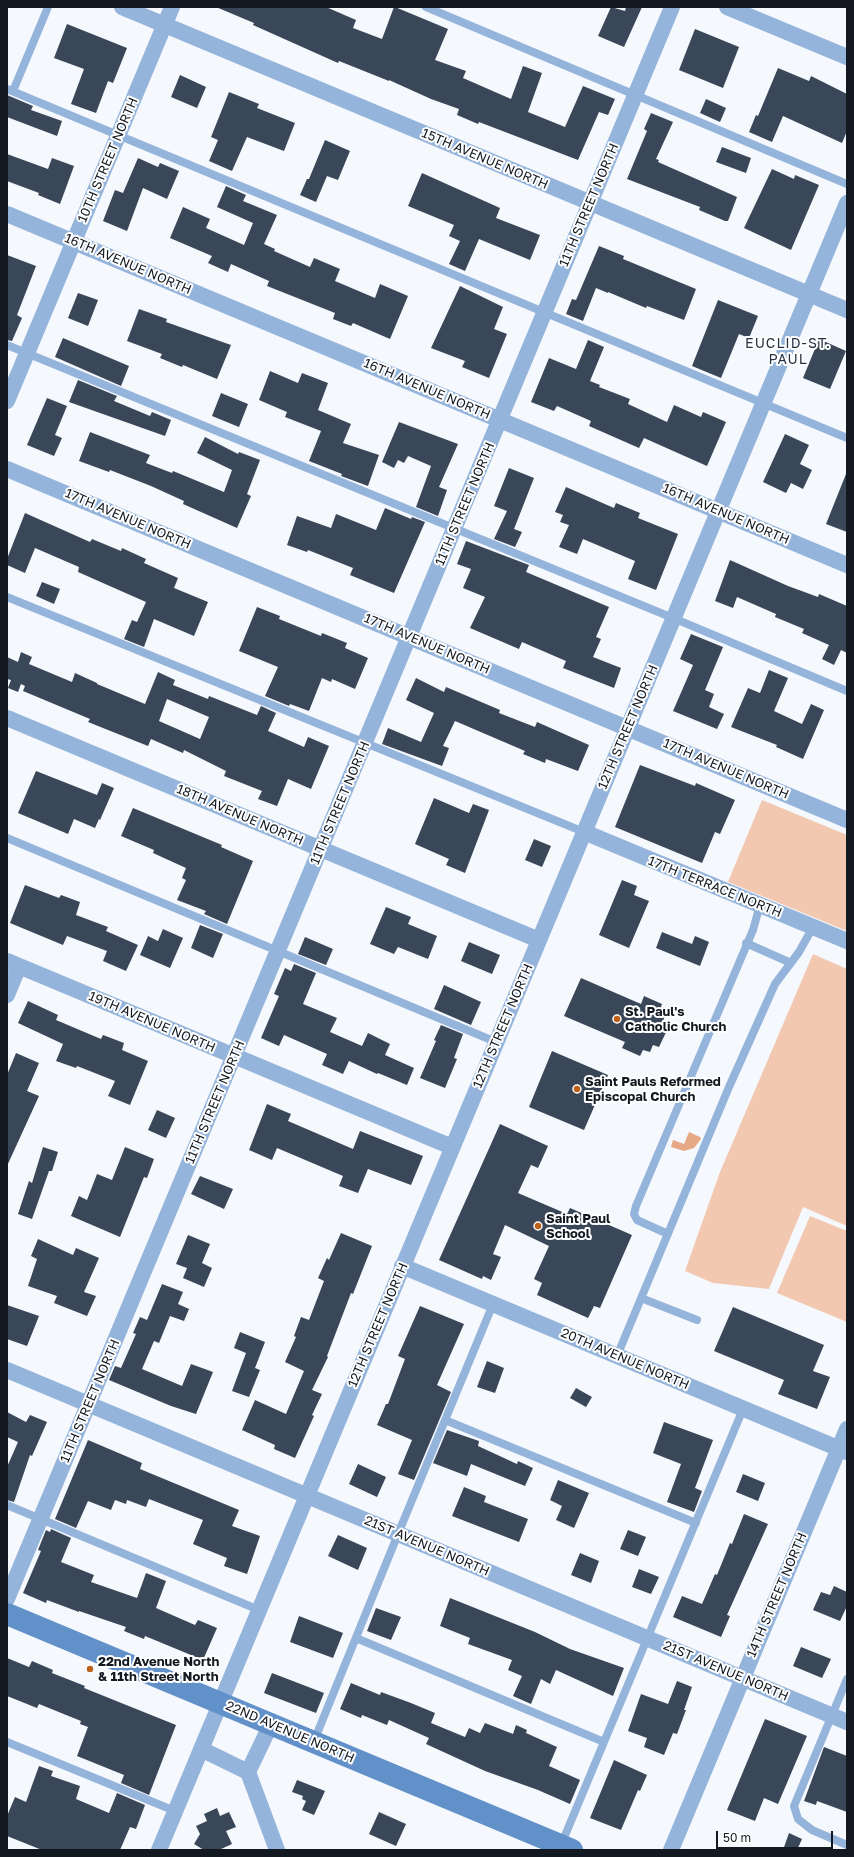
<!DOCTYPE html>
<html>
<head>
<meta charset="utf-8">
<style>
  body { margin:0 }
  #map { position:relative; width:854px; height:1857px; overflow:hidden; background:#f5f8fd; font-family:"Golos Text",sans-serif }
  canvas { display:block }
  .frame { position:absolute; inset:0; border:8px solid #131920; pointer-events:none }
  .scale { position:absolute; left:716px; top:1831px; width:117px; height:18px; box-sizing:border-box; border:2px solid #131920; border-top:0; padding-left:5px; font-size:12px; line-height:14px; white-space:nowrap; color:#131920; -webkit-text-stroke:3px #fff; paint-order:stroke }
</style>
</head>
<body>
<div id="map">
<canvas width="854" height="1857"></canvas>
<div class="frame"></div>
<div class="scale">50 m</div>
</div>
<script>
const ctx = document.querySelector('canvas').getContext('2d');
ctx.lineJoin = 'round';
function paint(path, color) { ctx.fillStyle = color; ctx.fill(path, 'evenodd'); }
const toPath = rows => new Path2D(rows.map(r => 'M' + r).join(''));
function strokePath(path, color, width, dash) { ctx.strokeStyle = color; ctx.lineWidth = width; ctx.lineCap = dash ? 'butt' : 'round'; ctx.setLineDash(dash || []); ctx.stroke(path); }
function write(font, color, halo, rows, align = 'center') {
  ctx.font = font + ' "Golos Text",sans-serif'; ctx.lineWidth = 4; ctx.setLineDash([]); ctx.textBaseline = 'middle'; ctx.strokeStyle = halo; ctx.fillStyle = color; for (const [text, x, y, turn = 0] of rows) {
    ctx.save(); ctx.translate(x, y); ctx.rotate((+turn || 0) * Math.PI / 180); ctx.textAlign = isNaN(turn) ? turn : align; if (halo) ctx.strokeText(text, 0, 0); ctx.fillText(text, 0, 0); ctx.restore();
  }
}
paint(toPath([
  [762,800,847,835,847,931,728,882],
  [813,954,847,969,847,1226,803,1207,769,1289,713,1283,685,1271,720,1172],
  [810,1216,847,1231,847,1322,777,1293]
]), '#f2c8b1');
paint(toPath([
  [689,1132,700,1137,701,1139,694,1148,684,1151,671,1147,673,1140,684,1144]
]), '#e6a885');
paint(toPath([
  [216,7,326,7,356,20,353,28,382,39,394,7,395,7,448,29,435,60,466,71,463,78,511,99,523,66,542,73,528,112,565,127,583,86,615,99,608,115,599,112,578,160,479,122,478,124,457,115,459,109,431,99,389,80,389,81,339,61,338,63,253,25,254,23],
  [611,7,625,11,626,7,642,7,624,47,598,36],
  [67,24,127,48,113,83,108,81,96,113,71,104,84,69,54,58],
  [695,29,739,47,723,88,679,70],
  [778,68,809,81,811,76,847,94,847,131,842,143,783,116,772,142,749,132,756,115,758,116],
  [180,75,206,87,197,108,171,97],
  [229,92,259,104,257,108,295,123,284,151,247,137,232,171,209,161,218,140,211,137],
  [7,95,33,106,31,110,62,121,57,136,7,117],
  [706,99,726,108,720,122,700,113],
  [651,113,673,122,656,159,659,160,658,162,737,197,728,221,725,221,699,210,700,207,627,179,647,131,644,129],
  [325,140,350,151,338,180,327,176,316,202,300,195,307,179,309,179],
  [722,147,751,158,746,173,716,162],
  [7,154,48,169,52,158,74,166,60,204,38,195,39,193,7,181],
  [138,158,158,167,160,163,179,171,167,199,143,188,127,231,103,221,115,190,123,193],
  [772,169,794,179,795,175,819,185,791,250,744,228],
  [422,173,500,208,496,218,540,235,530,260,479,239,465,271,449,264,460,241,449,236,454,225,408,206],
  [226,186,246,195,243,201,277,215,264,244,275,249,274,251,310,267,314,258,340,269,335,281,375,298,380,284,408,296,390,339,353,323,351,326,333,319,335,313,267,286,269,281,231,264,228,272,208,263,212,256,170,238,183,207,210,219,206,228,244,245,253,223,217,207],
  [599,246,624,256,623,259,696,289,684,320,647,306,646,308,608,292,608,293,596,288,583,321,566,314,572,299,576,300],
  [7,255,36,266,17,315,22,318,12,341,7,340],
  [460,286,503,307,494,329,507,334,489,378,462,367,465,361,431,348],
  [78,293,98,300,88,326,68,318],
  [718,300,758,316,749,338,739,334,721,378,692,366],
  [139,309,167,319,166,322,231,345,217,379,183,365,182,367,160,358,162,354,127,341],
  [63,338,129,366,121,386,55,357],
  [819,339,846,351,830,389,803,378],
  [588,340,604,347,590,381,600,385,599,387,630,399,628,404,667,422,674,405,701,417,703,412,726,422,707,466,644,438,639,448,589,426,591,421,557,406,554,411,531,402,549,358,576,369],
  [270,371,298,383,302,373,328,383,318,410,351,424,343,443,379,455,368,486,341,476,342,474,309,461,321,431,285,417,287,412,259,400],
  [78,380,117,396,114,401,150,416,152,412,171,420,165,436,69,402],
  [221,393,248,404,239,427,212,416],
  [47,398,67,406,55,435,62,438,54,456,27,445],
  [399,422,458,444,439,487,447,490,438,516,416,507,431,466,408,456,404,463,398,460,394,468,382,462],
  [90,432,150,455,146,463,172,473,173,471,224,492,232,470,197,453,205,437,238,454,239,452,260,460,247,494,251,496,237,528,183,504,184,501,151,486,110,470,109,472,79,461],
  [785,434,809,445,800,464,812,470,803,489,791,483,786,493,763,482],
  [509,468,534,478,514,529,522,532,515,547,494,539,507,511,494,506],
  [846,474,847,474,847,532,826,524],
  [566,487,614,508,616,503,640,513,638,518,678,534,656,590,628,579,635,561,583,539,577,554,559,547,569,525,560,522,563,515,555,512],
  [385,508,411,519,412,517,425,522,394,593,350,575,353,568,308,550,307,552,287,545,297,516,331,528,336,514,376,530],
  [25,513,90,542,92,539,121,551,122,548,146,559,144,563,178,578,174,588,208,602,194,636,154,619,144,647,124,639,132,620,137,622,146,602,78,572,79,567,35,548,25,573,7,565,7,559],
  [466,541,529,565,526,572,609,607,596,637,601,639,593,657,621,668,614,688,563,668,566,661,522,642,519,649,470,628,485,597,463,588,471,569,457,564],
  [730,560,788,586,818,597,819,594,847,606,847,653,841,650,834,665,822,659,829,645,802,633,804,629,775,617,776,614,737,597,733,608,715,601],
  [42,582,60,589,54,604,36,596],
  [257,607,280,616,279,619,321,636,322,633,347,643,345,648,368,658,355,689,332,679,331,682,322,678,309,711,290,704,289,706,265,696,278,667,239,651],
  [691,634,723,647,705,690,714,694,709,707,724,714,717,729,673,711,693,665,680,659],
  [21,652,32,657,29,664,72,682,75,673,97,683,97,684,145,704,158,672,175,680,173,685,208,699,209,696,257,715,261,706,276,713,268,731,304,747,308,737,329,746,311,789,288,779,277,806,258,799,262,791,224,776,226,771,184,750,183,753,151,739,148,746,88,722,90,719,23,691,25,686,21,684,18,692,8,688,11,680,7,679,7,657,18,662],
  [167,699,209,717,200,739,159,721],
  [769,670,788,678,774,711,802,724,811,704,824,710,803,759,776,747,777,745,731,727,748,688,760,693],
  [416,678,444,692,446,687,500,710,499,713,535,727,537,722,589,745,578,771,546,759,545,763,523,754,525,751,455,721,443,746,449,748,442,766,382,744,388,728,421,742,434,713,406,700],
  [640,765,695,786,696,783,735,800,720,834,715,832,702,863,615,827],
  [36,771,97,795,102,783,114,788,100,820,99,819,95,828,74,819,68,834,18,813],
  [434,798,469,813,473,804,489,810,465,873,446,865,449,859,415,844],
  [133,808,222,845,221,847,253,861,227,924,204,914,206,911,177,900,186,880,182,878,186,868,153,853,154,850,121,836],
  [534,839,551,846,542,867,525,860],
  [622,880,637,886,634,895,649,901,629,948,599,935],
  [25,885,59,898,61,895,80,902,76,915,108,927,106,931,138,945,126,971,103,961,107,951,67,936,63,945,10,923],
  [386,907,411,917,408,924,437,936,428,959,398,947,394,954,370,944],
  [200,925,223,934,213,958,191,948],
  [163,929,183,938,170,968,140,955,148,936,158,941],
  [662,932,692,944,695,936,709,942,700,966,656,948],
  [305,937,333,949,326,965,298,954],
  [469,942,500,955,492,974,461,961],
  [294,964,316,973,303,1004,337,1018,330,1032,362,1046,368,1033,390,1044,385,1055,414,1068,407,1085,378,1073,377,1074,349,1061,343,1074,322,1065,327,1054,284,1035,279,1046,261,1038,279,996,274,994,285,968,291,971],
  [581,978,641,1004,644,996,662,1004,660,1010,666,1013,663,1021,670,1024,659,1047,653,1045,650,1052,643,1050,640,1056,622,1048,625,1042,564,1016],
  [444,985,481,1002,471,1025,434,1009],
  [28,1001,58,1015,56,1020,101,1039,103,1035,124,1043,122,1050,148,1061,130,1105,108,1096,115,1081,77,1066,76,1068,56,1061,63,1044,18,1023],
  [441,1025,463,1034,454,1058,457,1059,445,1088,420,1078,436,1041,434,1040],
  [552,1051,608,1075,584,1130,529,1107],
  [16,1053,39,1063,27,1091,39,1096,7,1166,7,1075],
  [267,1104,291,1114,288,1121,353,1149,360,1131,423,1156,411,1185,368,1169,358,1193,339,1186,343,1176,277,1148,272,1160,249,1150],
  [157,1110,175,1118,166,1138,148,1130],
  [500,1124,548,1146,538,1168,531,1165,518,1193,567,1214,570,1208,632,1235,600,1308,594,1306,588,1318,537,1295,542,1283,534,1279,549,1246,505,1225,493,1254,501,1257,491,1280,483,1276,482,1279,439,1260],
  [43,1147,58,1152,52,1171,49,1171,32,1219,18,1214,29,1181,32,1183],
  [125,1147,154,1159,147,1178,144,1177,120,1237,71,1216,79,1196,87,1200,97,1174,112,1180],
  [200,1176,233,1189,224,1209,191,1194],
  [341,1233,372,1246,353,1294,351,1293,327,1356,328,1357,312,1390,322,1394,312,1415,314,1416,295,1458,274,1449,275,1445,242,1430,255,1400,286,1414,304,1371,285,1362,296,1337,294,1336,301,1317,309,1320,324,1281,318,1278,327,1258,329,1260],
  [188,1235,210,1244,202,1263,212,1268,204,1287,183,1278,187,1268,176,1264],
  [38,1239,73,1255,76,1248,99,1258,84,1292,96,1296,87,1316,54,1303,57,1296,28,1286,37,1259,31,1256],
  [162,1284,183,1292,178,1304,189,1309,184,1321,170,1316,159,1343,154,1341,142,1369,182,1386,191,1364,213,1372,196,1414,171,1406,109,1380,115,1366,121,1368,136,1334,133,1333,140,1317,147,1320],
  [7,1305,39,1316,27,1346,7,1339],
  [420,1306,464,1324,437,1385,451,1392,414,1480,398,1474,412,1440,377,1425,386,1404,388,1404,405,1359,398,1356],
  [733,1307,824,1345,813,1371,830,1377,817,1409,778,1394,784,1380,714,1351],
  [240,1332,265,1342,255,1368,260,1370,249,1397,232,1391,246,1353,234,1348],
  [487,1361,504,1368,495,1393,477,1387],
  [576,1388,592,1397,586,1407,570,1398],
  [7,1412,26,1422,30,1415,47,1422,32,1456,30,1455,14,1502,7,1500,7,1467,18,1442,7,1437],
  [664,1422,713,1440,695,1488,702,1491,694,1512,667,1502,681,1464,653,1453],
  [447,1430,479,1441,478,1446,517,1464,518,1461,533,1468,525,1486,471,1464,467,1476,433,1463],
  [88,1440,142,1463,140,1469,239,1510,232,1526,260,1536,247,1574,224,1566,227,1558,193,1544,203,1520,149,1499,146,1507,127,1500,126,1504,115,1500,111,1510,88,1501,76,1528,55,1519],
  [358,1464,386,1477,377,1497,349,1484],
  [743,1474,765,1483,758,1501,736,1492],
  [558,1480,589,1493,574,1528,556,1520,562,1506,550,1500],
  [464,1487,486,1496,484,1502,528,1519,519,1542,452,1516],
  [744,1514,768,1524,727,1615,730,1616,721,1637,673,1617,682,1596,702,1604,715,1574,717,1575,730,1543,732,1544],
  [51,1529,71,1538,61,1562,94,1575,91,1582,137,1598,146,1573,166,1581,156,1608,195,1625,198,1620,217,1628,203,1660,145,1636,144,1639,124,1631,126,1627,79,1611,79,1612,47,1600,46,1603,23,1593,41,1551,38,1550,46,1530,50,1532],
  [628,1530,646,1537,638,1556,620,1549],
  [338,1535,367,1548,358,1570,328,1556],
  [580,1553,599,1561,591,1583,571,1575],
  [639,1569,659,1577,651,1594,632,1587],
  [834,1586,847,1592,847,1606,840,1621,813,1610,821,1592,830,1595],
  [450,1598,535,1632,570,1649,624,1668,613,1696,556,1670,550,1684,541,1679,531,1704,513,1696,522,1676,508,1670,512,1660,468,1644,470,1638,440,1626],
  [376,1608,401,1617,391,1640,367,1631],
  [299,1616,343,1633,333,1658,290,1642],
  [801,1647,831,1659,822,1678,793,1666],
  [7,1658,29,1667,32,1661,53,1670,52,1673,85,1686,84,1688,176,1725,149,1795,121,1783,124,1775,77,1756,88,1727,80,1724,81,1721,39,1704,37,1708,7,1696],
  [272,1673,324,1693,316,1713,264,1693],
  [677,1681,692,1687,684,1710,686,1710,677,1734,673,1733,664,1755,644,1747,647,1738,628,1731,641,1694,668,1704],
  [351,1683,380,1695,381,1692,411,1703,435,1713,431,1723,465,1737,469,1728,480,1733,485,1723,513,1734,516,1725,527,1730,526,1733,557,1747,549,1766,580,1780,570,1804,538,1790,485,1771,426,1744,429,1738,389,1720,387,1725,362,1715,361,1718,340,1709],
  [765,1719,807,1736,778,1804,764,1798,755,1821,727,1810],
  [824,1747,847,1756,847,1812,817,1801,816,1805,804,1801],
  [614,1760,647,1775,640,1791,638,1790,621,1830,590,1818],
  [39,1766,53,1771,51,1776,80,1786,76,1799,109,1813,117,1793,145,1805,136,1829,130,1827,120,1850,42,1850,7,1836,7,1816,15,1797,26,1802],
  [297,1780,325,1791,314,1815,302,1810,306,1801,302,1799,303,1796,292,1792],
  [217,1808,220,1816,229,1812,236,1827,226,1831,232,1844,219,1850,204,1850,194,1844,200,1834,196,1826,207,1821,204,1814],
  [379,1812,406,1824,396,1846,369,1834],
  [789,1833,802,1839,797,1850,783,1850]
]), '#3a4758');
strokePath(toPath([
  [426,7,847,184],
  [7,89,847,438],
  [13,91,48,7],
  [7,345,673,618,847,691],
  [7,597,584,832],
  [7,838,496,1042],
  [746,943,791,963],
  [668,1234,637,1220,634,1214,636,1206,753,930,760,905],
  [641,1298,697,1320],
  [617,1356,729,1087,775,984,799,952,813,927],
  [445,1420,696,1523],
  [7,1505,259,1610],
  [356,1638,604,1742],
  [847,1679,794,1806,798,1819,812,1830,847,1845],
  [314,1741,398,1534,493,1304],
  [7,1742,175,1811],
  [561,1845,743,1409]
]), '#94b4db', 8);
strokePath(toPath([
  [122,7,847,310],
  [727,7,847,57],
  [7,214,847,565],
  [7,401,172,7],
  [7,469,847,820],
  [7,718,539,940],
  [584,832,847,941],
  [7,961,452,1147],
  [7,995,19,966],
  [402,1266,847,1452],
  [7,1370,847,1722],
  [7,1599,672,7],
  [201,1749,248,1772,271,1724],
  [248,1772,277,1850],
  [159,1850,847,203],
  [671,1850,847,1429]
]), '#94b4db', 16);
strokePath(toPath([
  [7,1614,572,1850]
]), '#6291ca', 22);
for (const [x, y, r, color] of [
  [617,1019,4,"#bf601a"],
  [577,1089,4,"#bf601a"],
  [538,1226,4,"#bf601a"],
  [90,1669,4,"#bf601a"]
]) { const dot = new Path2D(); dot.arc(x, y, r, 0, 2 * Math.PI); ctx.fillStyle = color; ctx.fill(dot); strokePath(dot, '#fff', 1.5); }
write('13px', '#131920', '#fff', [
  ["15TH AVENUE NORTH",485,159,23],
  ["10TH STREET NORTH",108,160,-67],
  ["11TH STREET NORTH",589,205,-67],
  ["16TH AVENUE NORTH",128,264,23],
  ["16TH AVENUE NORTH",427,389,23],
  ["11TH STREET NORTH",465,504,-67],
  ["16TH AVENUE NORTH",726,514,23],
  ["17TH AVENUE NORTH",128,519,23],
  ["17TH AVENUE NORTH",427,644,23],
  ["12TH STREET NORTH",628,727,-67],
  ["17TH AVENUE NORTH",726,769,23],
  ["11TH STREET NORTH",340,803,-67],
  ["18TH AVENUE NORTH",240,815,23],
  ["17TH TERRACE NORTH",715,887,22],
  ["19TH AVENUE NORTH",152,1022,23],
  ["12TH STREET NORTH",503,1026,-67],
  ["11TH STREET NORTH",215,1102,-67],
  ["12TH STREET NORTH",378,1325,-67],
  ["20TH AVENUE NORTH",625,1359,23],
  ["11TH STREET NORTH",90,1401,-67],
  ["21ST AVENUE NORTH",427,1546,23],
  ["14TH STREET NORTH",777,1595,-67],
  ["21ST AVENUE NORTH",726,1671,23],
  ["22ND AVENUE NORTH",290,1732,23]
]);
write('bold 13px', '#131920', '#fff', [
  ["St. Paul's",625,1012],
  ["Catholic Church",625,1027],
  ["Saint Pauls Reformed",585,1082],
  ["Episcopal Church",585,1097],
  ["Saint Paul",546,1219],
  ["School",546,1234],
  ["22nd Avenue North",98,1662],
  ["& 11th Street North",98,1677]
], 'left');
ctx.letterSpacing = '1px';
write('14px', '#273343', '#fff', [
  ["EUCLID-ST.",788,344],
  ["PAUL",788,360]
]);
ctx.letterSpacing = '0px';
</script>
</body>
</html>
